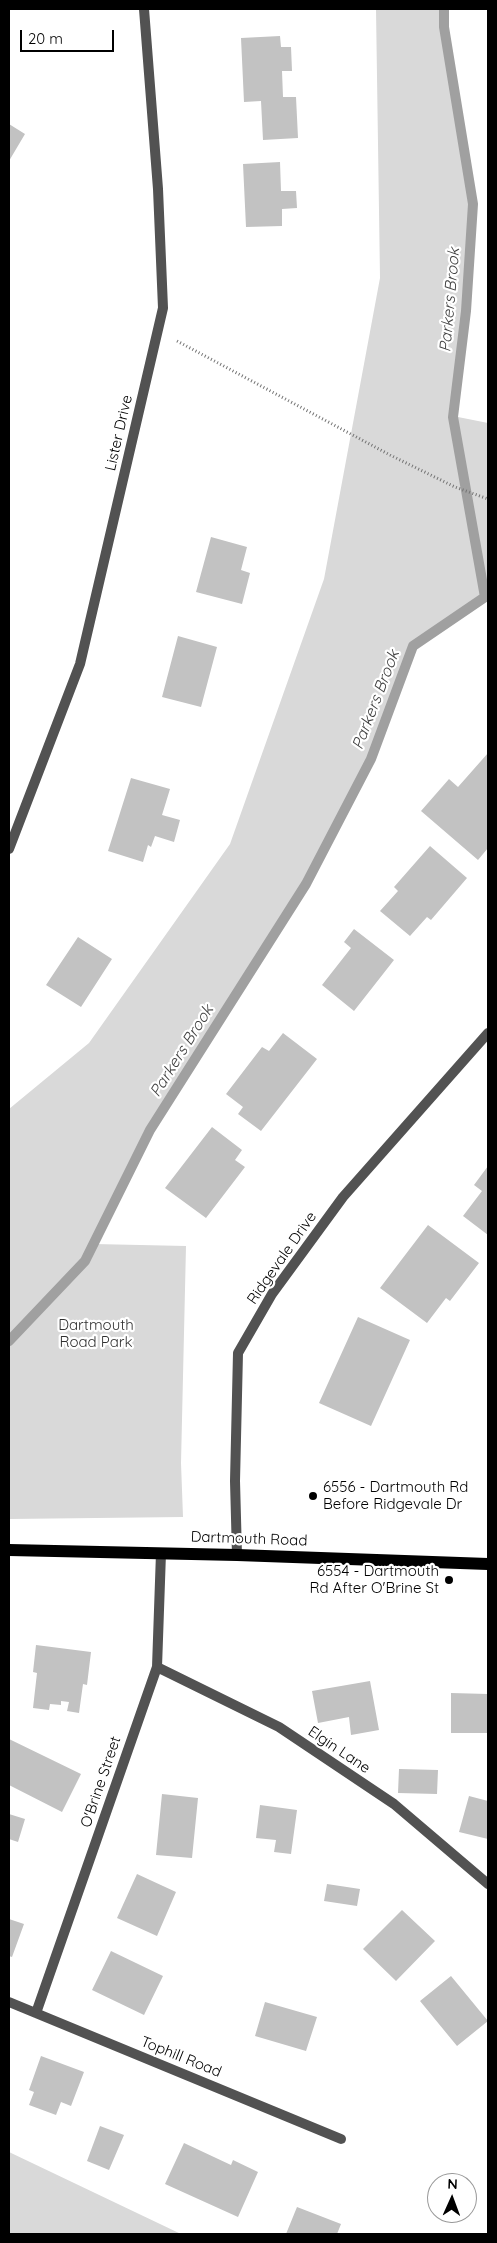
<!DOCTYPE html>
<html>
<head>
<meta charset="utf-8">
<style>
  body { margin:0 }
  #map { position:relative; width:497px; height:2243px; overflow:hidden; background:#fff; font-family:Quicksand,sans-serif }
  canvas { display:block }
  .frame { position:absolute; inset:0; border:10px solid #000; pointer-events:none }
  .north { position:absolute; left:427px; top:2173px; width:50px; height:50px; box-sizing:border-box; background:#fff; border:1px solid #999; border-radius:50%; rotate:2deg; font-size:14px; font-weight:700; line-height:20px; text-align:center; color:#000 }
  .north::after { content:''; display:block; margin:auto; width:18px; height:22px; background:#000; clip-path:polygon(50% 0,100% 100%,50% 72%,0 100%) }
  .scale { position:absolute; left:20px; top:30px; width:94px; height:22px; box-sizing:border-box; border:2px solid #000; border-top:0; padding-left:6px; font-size:15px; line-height:18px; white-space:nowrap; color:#000; -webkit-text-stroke:4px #fff; paint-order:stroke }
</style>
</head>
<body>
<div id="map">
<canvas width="497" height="2243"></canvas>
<div class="frame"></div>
<div class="north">N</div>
<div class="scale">20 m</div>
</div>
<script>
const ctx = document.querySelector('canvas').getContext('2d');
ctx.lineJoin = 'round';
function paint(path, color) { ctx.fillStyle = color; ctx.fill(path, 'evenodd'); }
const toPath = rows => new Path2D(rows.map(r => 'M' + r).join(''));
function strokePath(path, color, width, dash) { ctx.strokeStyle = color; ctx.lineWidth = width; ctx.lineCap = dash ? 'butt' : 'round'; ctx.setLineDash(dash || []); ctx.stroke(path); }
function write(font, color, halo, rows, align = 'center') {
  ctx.font = font + ' Quicksand,sans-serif'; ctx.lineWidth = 4.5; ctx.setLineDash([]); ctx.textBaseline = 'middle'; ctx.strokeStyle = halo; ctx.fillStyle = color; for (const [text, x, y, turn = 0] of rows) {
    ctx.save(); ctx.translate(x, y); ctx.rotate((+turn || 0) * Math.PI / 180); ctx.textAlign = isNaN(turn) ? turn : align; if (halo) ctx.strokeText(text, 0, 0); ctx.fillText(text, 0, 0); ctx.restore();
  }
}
paint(toPath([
  [376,9,444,9,444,27,473,204,466,311,453,416,488,423,488,599,485,597,413,646,371,759,315,866,150,1130,94,1244,186,1246,181,1463,183,1517,9,1519,9,1109,89,1043,230,844,324,579,380,278],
  [9,2152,181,2234,9,2234]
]), '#d9d9d9');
strokePath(toPath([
  [9,1341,85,1261,150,1130,306,884,371,759,413,646,485,597,453,417,466,311,473,204,444,27,444,9]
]), '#a0a0a0', 10);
paint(toPath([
  [280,36,281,47,291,47,292,71,282,71,283,97,296,97,298,138,263,140,261,101,244,102,241,38],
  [9,124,25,134,9,161],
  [280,162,281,191,296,191,297,208,282,209,282,226,246,227,243,164],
  [211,537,247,547,241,570,250,573,242,604,196,592],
  [178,636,217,647,201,707,162,697],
  [488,753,488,848,478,860,421,811,449,779,458,787],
  [131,778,170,789,162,815,180,820,174,842,155,836,151,847,148,845,143,862,108,851],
  [430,846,467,878,431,920,427,917,410,936,380,911,398,891,394,887],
  [354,929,394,960,354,1011,322,985,351,948,344,942],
  [78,937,112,959,81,1007,46,985],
  [283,1033,317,1059,261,1131,238,1114,243,1107,226,1094,262,1047,269,1051],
  [212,1127,242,1150,235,1160,245,1167,206,1218,165,1188],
  [488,1166,488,1235,463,1216,482,1191,474,1185],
  [428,1225,479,1263,450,1301,446,1298,427,1323,380,1288],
  [358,1317,410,1340,371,1426,319,1403],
  [36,1645,91,1652,87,1685,83,1684,79,1713,67,1711,69,1702,61,1701,61,1705,50,1704,49,1710,33,1708,37,1673,33,1672],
  [370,1681,379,1730,351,1735,349,1717,318,1723,312,1691],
  [451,1693,488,1694,488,1733,451,1733],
  [9,1739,81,1774,62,1812,9,1785],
  [399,1769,438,1770,437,1794,398,1793],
  [162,1794,198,1798,192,1858,156,1855],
  [469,1796,488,1801,488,1839,459,1832],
  [260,1805,297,1810,291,1854,274,1852,276,1840,256,1838],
  [9,1814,25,1819,18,1842,9,1839],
  [137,1874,176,1892,157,1936,117,1918],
  [327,1884,360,1889,357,1906,324,1901],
  [402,1910,435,1941,396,1981,363,1949],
  [9,1919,24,1924,12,1957,9,1956],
  [111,1951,163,1976,144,2015,92,1990],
  [451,1976,488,2021,457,2046,420,2001],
  [265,2002,317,2017,306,2051,255,2036],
  [41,2056,84,2072,71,2106,61,2102,56,2115,29,2105,34,2092,29,2090],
  [100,2126,124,2135,109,2170,87,2161],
  [184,2143,231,2165,233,2160,258,2172,238,2217,165,2184],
  [297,2207,341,2224,337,2234,286,2234]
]), '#c2c2c2');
strokePath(toPath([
  [177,341,390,455,455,487,488,499]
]), '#747474', 3, [1, 2.5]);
strokePath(toPath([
  [9,849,80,664,163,308,158,189,144,9],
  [237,1555,235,1481,238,1353,272,1294,343,1197,488,1033],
  [157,1667,279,1727,394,1804,488,1884],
  [9,2002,341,2139],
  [36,2013,157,1667,161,1553]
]), '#525252', 10);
strokePath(toPath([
  [9,1550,237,1555,488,1564]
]), '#000', 12);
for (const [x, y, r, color] of [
  [313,1496,5,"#000"],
  [449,1580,5,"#000"]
]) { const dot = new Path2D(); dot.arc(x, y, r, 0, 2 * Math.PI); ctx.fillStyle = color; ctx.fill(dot); strokePath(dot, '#fff', 2); }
write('15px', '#000', '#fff', [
  ["Lister Drive",119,433,-77],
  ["Ridgevale Drive",282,1258,-55],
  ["Dartmouth Road",249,1539,2],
  ["Elgin Lane",339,1750,34],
  ["O'Brine Street",101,1782,-71],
  ["Tophill Road",181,2057,22]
]);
write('15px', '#303030', '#fff', [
  ["Dartmouth",96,1325],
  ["Road Park",96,1342]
]);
write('15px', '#000', '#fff', [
  ["6556 - Dartmouth Rd",323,1487],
  ["Before Ridgevale Dr",323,1504],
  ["6554 - Dartmouth",439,1571,"right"],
  ["Rd After O'Brine St",439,1588,"right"]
], 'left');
write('italic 16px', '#414141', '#fff', [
  ["Parkers Brook",450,300,-85],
  ["Parkers Brook",376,700,-69],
  ["Parkers Brook",182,1051,-58]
]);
</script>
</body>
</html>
